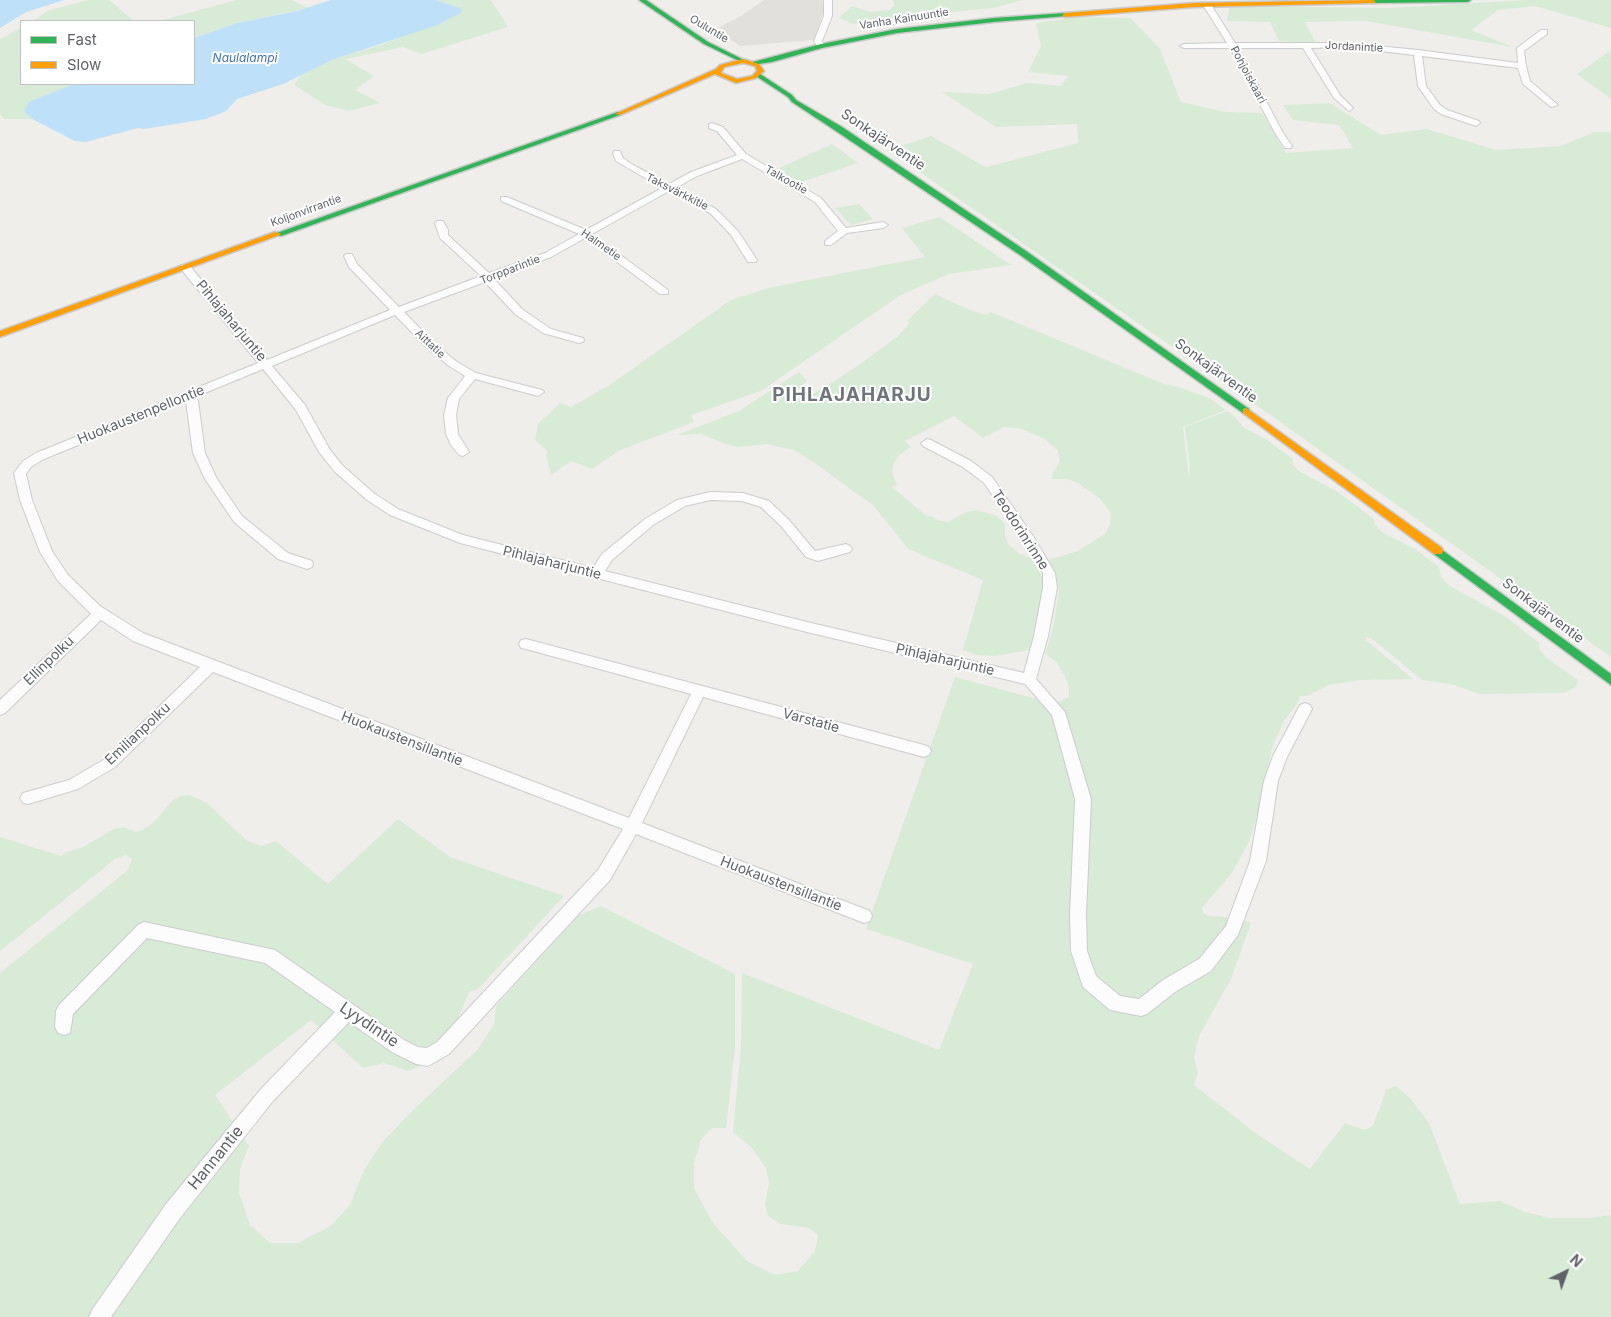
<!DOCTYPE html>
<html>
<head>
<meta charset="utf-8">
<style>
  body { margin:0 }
  #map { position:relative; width:1611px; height:1317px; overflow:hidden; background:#efeeea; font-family:Inter,sans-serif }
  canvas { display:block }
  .legend { position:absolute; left:20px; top:20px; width:175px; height:65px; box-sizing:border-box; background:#fff; border:1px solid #bfc1c3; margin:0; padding:6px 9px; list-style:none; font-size:15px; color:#5f6368 }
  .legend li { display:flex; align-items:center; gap:10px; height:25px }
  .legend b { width:25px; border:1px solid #bfc1c3 }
  .north { position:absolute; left:1541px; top:1247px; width:50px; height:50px; -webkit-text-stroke:4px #fff; paint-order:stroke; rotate:42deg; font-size:14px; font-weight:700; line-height:20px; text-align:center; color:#5f6368 }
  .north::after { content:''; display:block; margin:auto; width:18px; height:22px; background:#5f6368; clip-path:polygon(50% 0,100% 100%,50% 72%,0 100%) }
</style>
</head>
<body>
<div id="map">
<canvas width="1611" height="1317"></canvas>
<ul class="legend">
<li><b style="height:6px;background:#30b455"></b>Fast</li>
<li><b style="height:6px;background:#ff9f0a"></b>Slow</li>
</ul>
<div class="north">N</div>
</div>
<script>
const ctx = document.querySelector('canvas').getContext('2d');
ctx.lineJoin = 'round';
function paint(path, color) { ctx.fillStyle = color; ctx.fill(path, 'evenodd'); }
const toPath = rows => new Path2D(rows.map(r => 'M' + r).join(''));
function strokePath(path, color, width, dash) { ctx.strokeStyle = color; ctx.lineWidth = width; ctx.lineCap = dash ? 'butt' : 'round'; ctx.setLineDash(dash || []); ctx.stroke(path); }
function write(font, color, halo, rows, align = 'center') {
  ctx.font = font + ' Inter,sans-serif'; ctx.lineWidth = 4; ctx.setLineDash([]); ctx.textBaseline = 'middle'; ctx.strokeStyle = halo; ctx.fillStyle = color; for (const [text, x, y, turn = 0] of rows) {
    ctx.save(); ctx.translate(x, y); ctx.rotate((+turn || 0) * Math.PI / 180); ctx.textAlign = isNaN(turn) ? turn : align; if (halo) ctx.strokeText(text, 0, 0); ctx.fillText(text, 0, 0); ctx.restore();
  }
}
paint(toPath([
  [764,0,822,0,824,10,814,40,740,46,715,29,741,16]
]), '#e2e0da');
paint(toPath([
  [89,0,109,0,134,21,32,21,50,10],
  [236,0,292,0,308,8,237,23,194,38,194,21,159,21],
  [435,0,491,0,508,27,421,54,403,47,345,59,374,76,355,90,380,103,349,111,325,105,294,85,300,76,332,60,384,44,462,12,460,8],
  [893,0,1023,0,993,8,888,18,853,24,839,18,852,6,870,12,889,10,894,6],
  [1527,0,1611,0,1611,28,1535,6,1498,10,1471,30,1513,47,1366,21,1305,22,1316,43,1279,41,1270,22,1227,21,1230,6,1390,8],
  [1079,17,1131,18,1160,49,1181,102,1226,112,1262,113,1286,153,1353,148,1339,125,1293,120,1283,105,1330,103,1381,135,1427,129,1496,150,1561,146,1594,132,1611,132,1611,657,1245,397,888,150,931,136,986,167,1078,143,1077,124,996,127,942,92,989,94,1028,83,1060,86,1069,76,1028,72,1041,46,1036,23],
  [21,28,21,84,74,84,24,111,32,119,4,119,0,113,0,39],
  [1611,50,1611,99,1577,74],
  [832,144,858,163,799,183,777,169],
  [859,204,873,219,851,225,835,208],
  [940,217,1011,265,949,274,899,296,761,391,691,415,694,422,618,451,592,469,571,461,551,475,546,455,548,452,535,440,538,424,560,403,571,407,608,386,731,300,768,288,925,257,902,228],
  [935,294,972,311,986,315,991,312,1164,384,1179,387,1209,398,1226,410,1183,427,1189,478,1190,467,1185,427,1228,411,1235,417,1243,427,1267,440,1293,459,1293,465,1299,471,1338,492,1374,519,1375,525,1382,532,1415,549,1439,567,1441,577,1450,586,1506,617,1539,643,1540,650,1548,659,1578,680,1576,687,1564,693,1479,694,1455,685,1422,680,1371,638,1366,637,1366,640,1413,679,1361,680,1329,685,1307,696,1300,696,1297,704,1285,719,1272,748,1261,805,1248,844,1231,874,1202,908,1203,913,1208,916,1240,918,1251,923,1231,979,1199,1036,1194,1057,1198,1073,1194,1085,1258,1135,1310,1169,1345,1123,1364,1130,1373,1126,1386,1090,1396,1086,1410,1098,1429,1123,1460,1204,1500,1201,1525,1212,1549,1218,1590,1218,1611,1215,1611,1317,0,1317,0,973,128,870,132,859,126,855,115,859,0,951,0,837,61,856,66,852,81,848,114,829,124,827,136,832,142,830,154,822,173,800,181,796,189,795,207,803,246,840,261,846,276,841,328,884,398,819,450,857,564,896,478,989,469,992,452,1033,422,1065,408,1071,384,1063,363,1068,311,1020,215,1095,249,1146,240,1169,239,1193,250,1225,270,1243,298,1243,331,1226,350,1205,364,1170,381,1144,409,1114,478,1049,494,1024,496,1006,579,915,601,906,735,974,735,1048,726,1128,712,1128,701,1140,694,1163,694,1188,712,1222,747,1261,775,1275,798,1271,815,1251,818,1235,809,1228,781,1224,768,1216,765,1205,769,1183,766,1168,753,1149,733,1132,741,1048,742,973,939,1050,973,964,866,929,955,677,1041,700,1060,702,1069,697,1069,688,1065,676,1056,662,1045,654,1054,624,1059,590,1055,572,1048,560,1078,551,1105,534,1111,522,1110,511,1099,498,1080,484,1068,479,1052,479,1052,475,1060,461,1058,451,1045,439,1022,429,1004,427,983,438,954,416,905,441,911,447,899,455,894,463,892,472,897,484,892,487,928,517,930,516,940,521,949,522,966,512,976,510,997,516,1005,524,1005,536,1008,544,1020,554,1033,559,1042,577,1043,587,1030,650,995,656,977,655,963,650,983,580,908,549,874,506,813,462,794,450,767,444,738,447,725,444,701,434,677,435,739,411,799,372,807,381,795,393,794,399,802,399,820,390,859,365,898,336,908,325,909,322,907,321]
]), '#d8ebd6');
paint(toPath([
  [0,0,64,0,26,12,0,28],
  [331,0,435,0,460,8,462,12,438,25,332,60,283,84,237,99,226,111,206,119,144,129,138,128,86,142,75,141,32,119,24,111,29,102,74,84,194,84,194,38,237,23,297,11]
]), '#bfe0f9');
const street = toPath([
  [824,0,832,0,832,16,822,41,825,46,821,48,818,48,814,41,824,16,824,0],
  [1204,3,1210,3,1235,43,1347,43,1418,50,1518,63,1517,48,1541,30,1547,30,1547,34,1524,51,1526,66,1530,81,1558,105,1551,107,1523,84,1518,68,1422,56,1426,86,1440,105,1447,110,1479,121,1480,123,1476,126,1441,114,1434,109,1418,86,1414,55,1347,47,1311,48,1340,95,1353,108,1349,111,1334,98,1303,48,1238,48,1283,133,1292,146,1291,148,1285,148,1275,133,1230,48,1184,48,1180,46,1184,44,1227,43,1203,5,1204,3],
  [712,123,723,127,746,154,821,198,846,228,883,222,888,225,883,228,847,233,831,245,825,245,825,241,838,231,815,202,742,159,697,176,676,188,716,209,738,231,757,260,756,262,748,262,731,235,710,213,669,191,592,234,668,290,668,294,660,294,585,238,551,257,494,279,523,310,551,329,583,338,584,340,583,342,579,343,543,333,515,314,485,282,404,312,435,344,457,362,476,373,542,390,544,392,538,396,475,379,459,399,456,415,458,434,469,452,463,456,459,455,451,445,446,434,444,415,448,398,465,376,449,366,427,348,395,315,272,366,305,405,330,450,343,466,375,494,398,509,463,535,593,568,602,554,645,519,677,500,710,492,743,493,769,501,789,520,815,551,846,544,850,546,852,549,850,552,818,561,806,557,781,526,761,507,742,501,710,500,685,506,653,525,612,560,605,571,807,622,1024,673,1034,636,1043,588,1043,573,1025,542,984,483,963,467,923,446,921,443,927,439,931,440,971,461,992,477,1033,536,1055,573,1057,588,1048,636,1036,679,1065,712,1091,799,1086,915,1087,951,1096,976,1120,996,1139,999,1163,980,1199,959,1226,926,1250,861,1264,781,1273,756,1300,705,1305,703,1310,705,1312,709,1287,757,1278,781,1266,861,1238,935,1211,971,1175,992,1147,1014,1141,1016,1110,1010,1083,987,1071,951,1070,915,1075,799,1052,715,1025,684,807,632,460,543,390,515,367,500,335,472,319,452,296,410,263,369,195,397,198,401,205,453,217,479,242,516,288,553,312,561,313,564,312,567,307,569,278,559,234,522,205,479,193,453,186,401,44,459,31,467,26,474,32,500,52,551,68,575,100,606,143,633,629,818,691,694,526,649,521,648,519,644,521,640,526,639,924,745,929,747,931,751,929,755,924,757,703,697,642,823,870,911,872,916,870,921,864,923,636,834,610,880,449,1054,428,1066,416,1064,392,1052,349,1022,273,1101,180,1218,111,1317,89,1317,92,1310,166,1204,261,1089,335,1012,265,963,147,938,73,1014,70,1033,64,1035,58,1033,55,1027,56,1011,59,1005,138,925,144,922,275,950,404,1040,418,1047,427,1048,437,1042,598,870,623,829,213,672,115,767,78,789,28,804,23,803,20,798,23,793,69,780,105,759,200,667,133,641,101,620,5,713,0,715,0,700,91,614,58,581,40,552,20,500,14,473,23,461,36,453,258,363,181,269,181,265,189,265,267,360,390,310,349,267,344,256,346,254,352,254,357,264,399,307,481,276,440,238,435,223,437,221,443,221,448,230,448,235,489,273,545,253,579,234,501,201,501,197,507,197,586,230,662,188,616,161,613,153,614,151,620,151,623,158,633,165,669,184,691,172,737,155,717,131,709,128,709,124,712,123]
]);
const fast = toPath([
  [639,0,646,0,708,42,746,61,741,62,704,44,639,0],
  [1373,0,1471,0,1468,2,1371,3,1370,2,1373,0],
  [1065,13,1068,15,1067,16,994,22,897,33,822,48,772,62,752,65,749,63,821,44,897,29,994,18,1065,13],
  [756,74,760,74,792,95,796,100,842,127,1026,251,1249,409,1249,413,1243,413,1020,255,836,131,792,102,788,97,756,76,756,74],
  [618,112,621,114,620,115,281,236,274,234,618,112],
  [1438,547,1611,674,1611,685,1434,554,1433,551,1438,547]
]);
const slow = toPath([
  [1373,0,1376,2,1375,3,1194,7,1065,17,1062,15,1065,13,1194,3,1373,0],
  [743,59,759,64,764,71,756,78,736,83,715,74,620,115,615,114,716,69,720,65,743,59],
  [743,63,755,66,757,71,752,76,737,79,721,73,724,67,743,63],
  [275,232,282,234,0,337,0,331,275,232],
  [1246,408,1442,548,1443,551,1442,554,1434,554,1243,413,1243,409,1246,408]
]);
strokePath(street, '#cbcccc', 2);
strokePath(fast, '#cacacb', 3);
strokePath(slow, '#cacacb', 3);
paint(street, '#fdfcfc');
paint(fast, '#30b455');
paint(slow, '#ff9f0a');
write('11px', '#5f6368', '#fff', [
  ["Vanha Kainuuntie",904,19,-9],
  ["Ouluntie",709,29,31],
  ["Jordanintie",1354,47,3],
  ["Pohjoiskaari",1248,75,62],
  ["Talkootie",786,180,29],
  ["Taksvärkkitie",677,192,27],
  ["Koljonvirrantie",306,211,-20],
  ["Halmetie",601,245,35],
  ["Torpparintie",510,270,-21],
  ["Aittatie",430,344,43]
]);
write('italic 12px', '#4174aa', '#fff', [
  ["Naulalampi",245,58]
]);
write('14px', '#5f6368', '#fff', [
  ["Sonkajärventie",883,140,34],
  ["Pihlajaharjuntie",231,321,50],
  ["Sonkajärventie",1216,371,36],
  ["Huokaustenpellontie",141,415,-22],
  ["Teodorinrinne",1020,530,57],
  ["Pihlajaharjuntie",552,563,14],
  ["Sonkajärventie",1543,611,37],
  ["Pihlajaharjuntie",945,660,13],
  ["Ellinpolku",49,661,-44],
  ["Varstatie",811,721,15],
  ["Emilianpolku",138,734,-43],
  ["Huokaustensillantie",402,739,21],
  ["Huokaustensillantie",781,884,21]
]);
write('16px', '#5f6368', '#fff', [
  ["Lyydintie",369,1025,34],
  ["Hannantie",216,1158,-51]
]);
ctx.letterSpacing = '1px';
write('bold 19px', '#70757a', '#fff', [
  ["PIHLAJAHARJU",852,395]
]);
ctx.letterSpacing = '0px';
</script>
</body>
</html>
